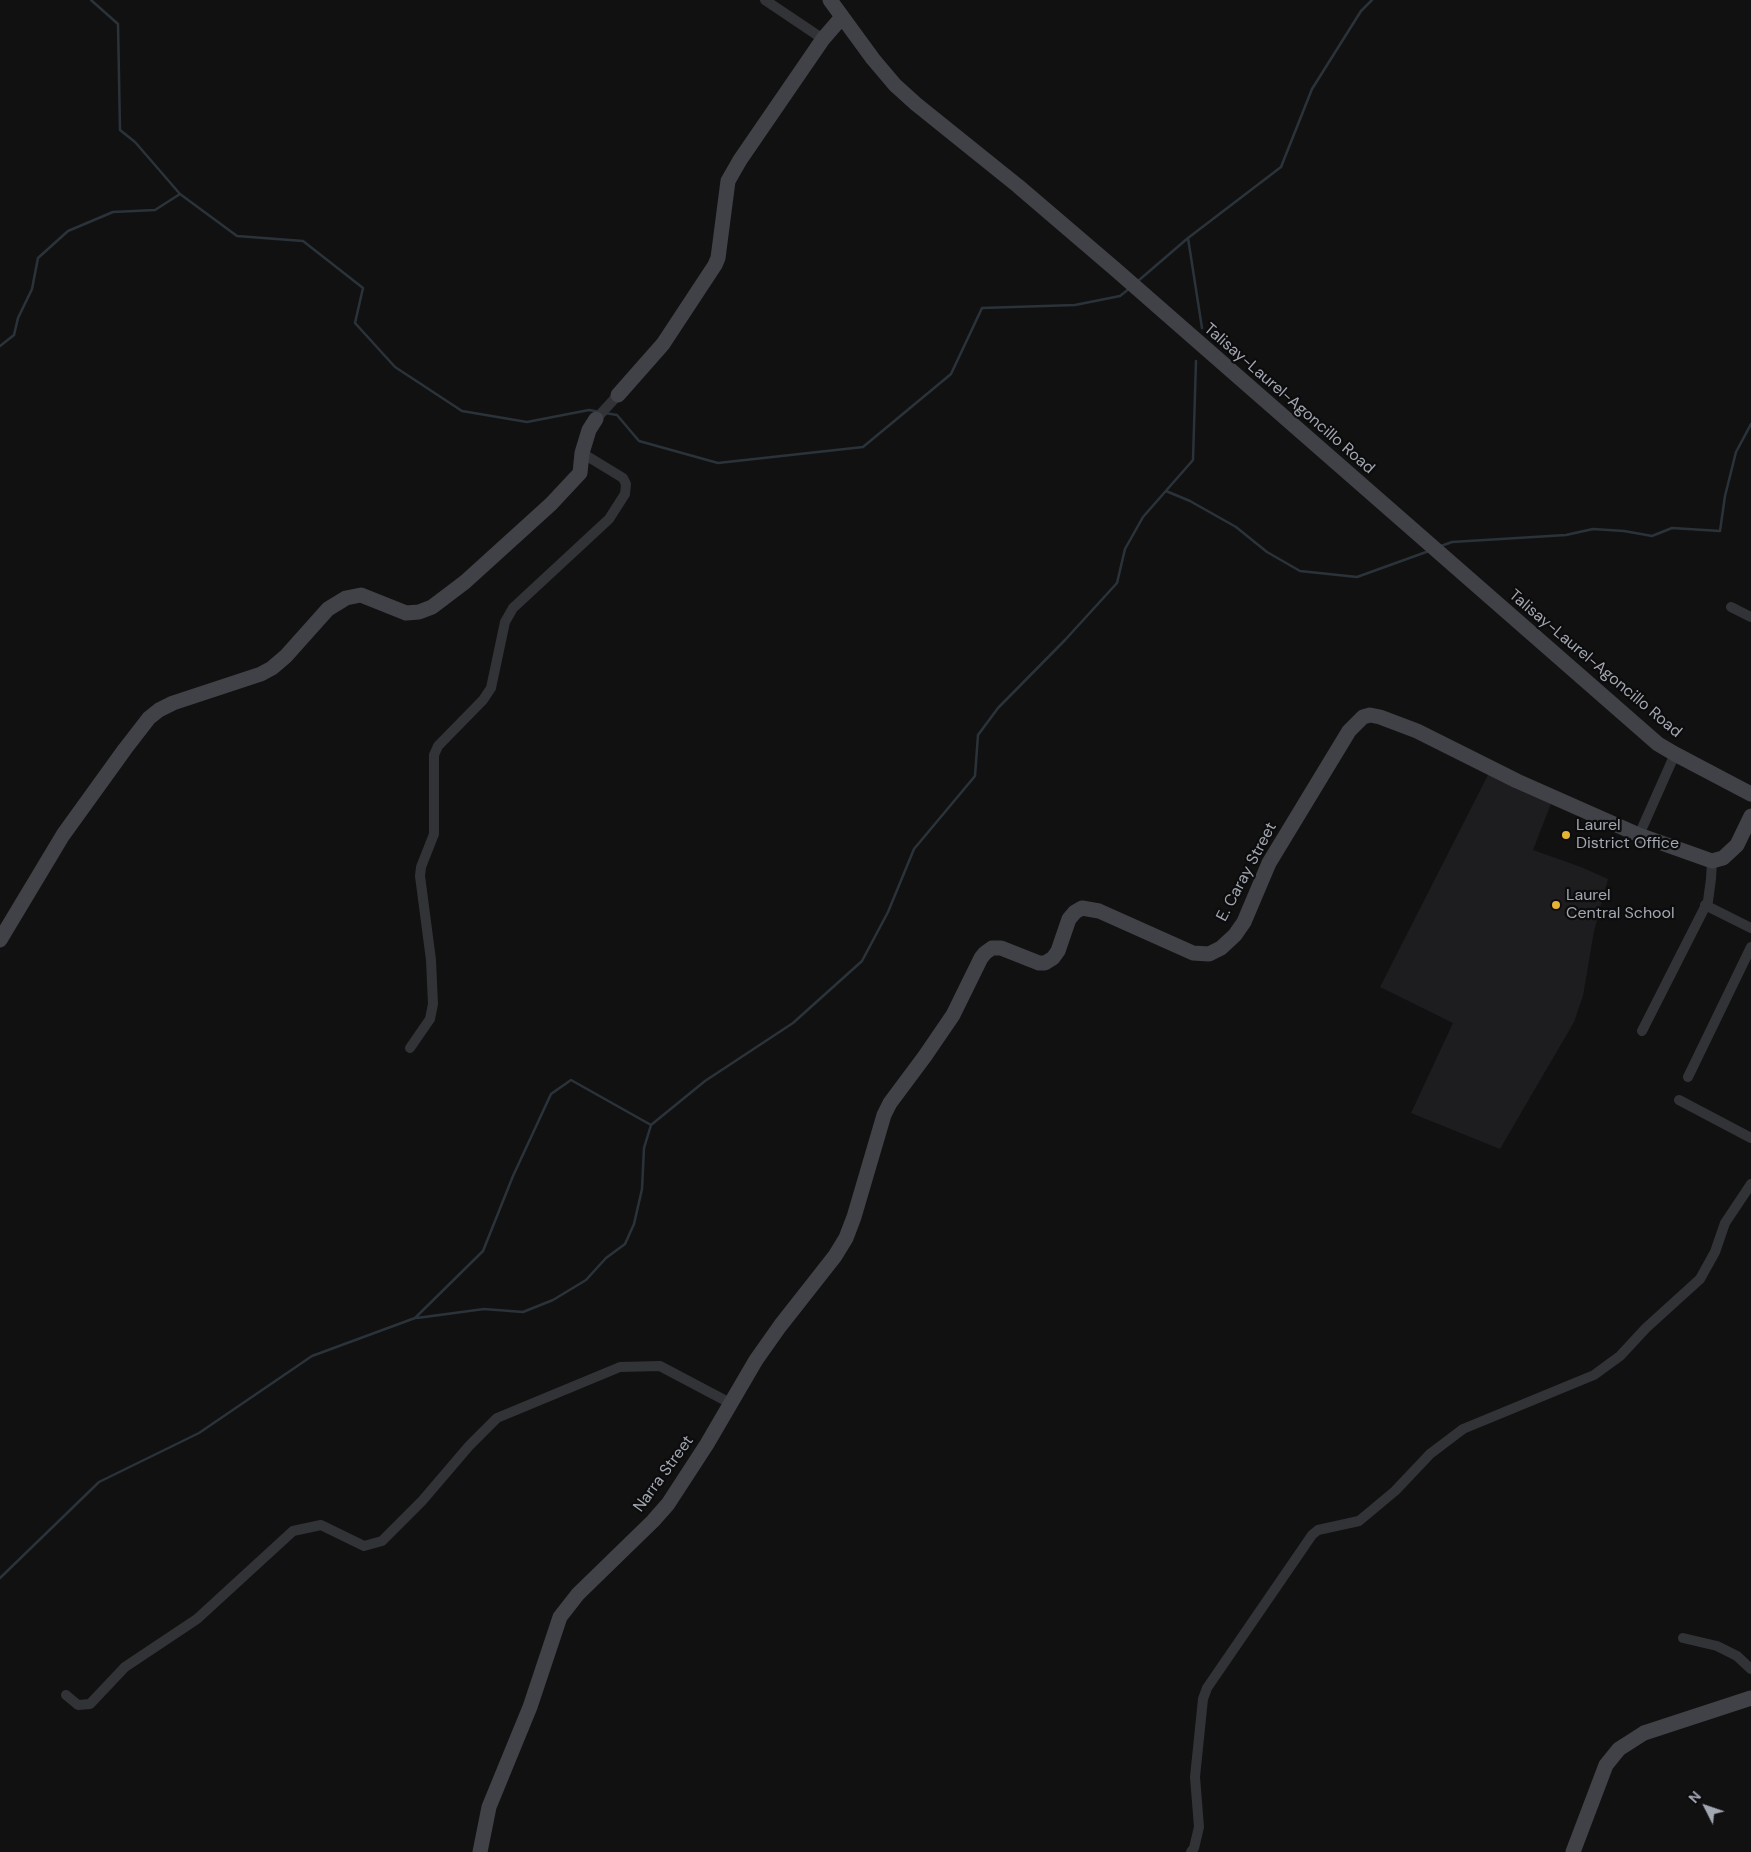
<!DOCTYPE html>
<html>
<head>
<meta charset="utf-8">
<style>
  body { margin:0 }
  #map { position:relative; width:1751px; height:1852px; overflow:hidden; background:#111112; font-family:"DM Sans",sans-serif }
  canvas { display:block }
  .north { position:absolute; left:1681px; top:1782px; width:50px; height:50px; -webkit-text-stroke:4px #0c0c0d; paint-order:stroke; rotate:311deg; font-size:14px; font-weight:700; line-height:20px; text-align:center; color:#a3a7b2 }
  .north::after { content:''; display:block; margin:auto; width:18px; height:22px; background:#a3a7b2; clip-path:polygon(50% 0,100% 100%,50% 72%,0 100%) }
</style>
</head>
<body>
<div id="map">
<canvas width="1751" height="1852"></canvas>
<div class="north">N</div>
</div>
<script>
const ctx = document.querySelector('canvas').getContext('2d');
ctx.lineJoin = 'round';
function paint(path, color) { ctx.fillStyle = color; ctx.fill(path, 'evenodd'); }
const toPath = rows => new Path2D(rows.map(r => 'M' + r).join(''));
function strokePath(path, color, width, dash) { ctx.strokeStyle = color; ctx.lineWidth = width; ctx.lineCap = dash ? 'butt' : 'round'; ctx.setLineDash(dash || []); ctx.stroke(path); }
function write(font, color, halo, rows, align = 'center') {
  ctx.font = font + ' "DM Sans",sans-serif'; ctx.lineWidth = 4.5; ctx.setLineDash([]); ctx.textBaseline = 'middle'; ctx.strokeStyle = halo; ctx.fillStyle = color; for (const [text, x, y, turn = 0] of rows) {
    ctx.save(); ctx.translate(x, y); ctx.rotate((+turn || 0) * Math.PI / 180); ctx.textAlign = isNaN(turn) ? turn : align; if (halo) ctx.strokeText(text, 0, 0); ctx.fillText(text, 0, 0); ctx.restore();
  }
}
paint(toPath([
  [1490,771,1552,801,1533,850,1581,867,1608,879,1594,931,1583,996,1574,1022,1500,1149,1411,1113,1453,1023,1380,987]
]), '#1d1d1f');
strokePath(toPath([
  [91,0,118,24,120,130,135,142,180,194,237,236,303,241,363,288,355,323,395,367,462,411,527,422,589,410,600,412],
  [1188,238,1202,328],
  [1138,281,1188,238,1281,167,1312,89,1361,11,1372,0],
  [0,346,14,335,18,318,32,289,38,258,68,231,113,212,155,210,180,194],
  [605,413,617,415,639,441,718,463,863,447,951,374,982,308,1075,305,1120,296,1130,288],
  [1166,491,1190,501,1236,527,1267,552,1300,571,1357,577,1429,551],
  [1441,546,1452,542,1566,535,1593,529,1624,531,1652,536,1672,528,1720,531,1725,496,1736,452,1751,424],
  [417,1318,484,1309,523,1312,553,1300,586,1280,606,1258,625,1244,634,1224,642,1189,644,1148,651,1125],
  [0,1578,99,1482,199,1433,312,1356,415,1318,483,1251,513,1176,551,1094,571,1080,651,1125,705,1081,793,1023,862,961,888,912,914,849,975,776,978,735,998,708,1065,640,1117,583,1125,549,1143,517,1193,460,1196,361]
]), '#2b333a', 2.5);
strokePath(toPath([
  [765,0,823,39],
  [596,419,618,395],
  [1731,607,1751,617],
  [1639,835,1675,754],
  [1705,905,1751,928],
  [1642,1031,1708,901,1711,879,1712,861],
  [410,1048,430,1019,433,1004,431,960,420,876,421,867,434,834,434,755,438,746,483,700,491,688,505,622,513,608,609,519,625,494,626,484,623,478,582,453],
  [1688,1077,1751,947],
  [1679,1100,1751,1138],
  [1683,1638,1717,1646,1737,1656,1751,1669],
  [66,1695,78,1705,90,1704,125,1667,197,1619,293,1531,321,1525,364,1546,382,1541,422,1501,469,1446,497,1418,620,1367,660,1366,730,1403],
  [1191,1852,1194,1848,1199,1827,1195,1777,1203,1699,1207,1688,1312,1535,1318,1530,1359,1521,1395,1491,1430,1454,1463,1429,1594,1375,1620,1356,1646,1328,1700,1279,1715,1252,1725,1223,1751,1184]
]), '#323337', 10);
strokePath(toPath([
  [830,0,873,59,895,85,916,104,1018,186,1115,269,1658,744,1675,754,1751,794],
  [618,395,663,344,715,265,718,258,728,181,740,160,823,39,842,17],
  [0,940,63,835,125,749,149,718,159,710,173,703,261,674,272,668,286,656,328,609,346,598,361,595,406,613,419,612,432,607,465,582,551,504,580,473,582,453,589,430,596,419],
  [480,1852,489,1807,530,1707,560,1617,578,1594,653,1521,668,1504,707,1444,756,1360,780,1326,835,1256,846,1238,854,1217,884,1115,890,1103,925,1056,953,1015,981,958,985,953,992,948,1001,948,1039,963,1045,963,1053,958,1058,951,1069,919,1075,912,1082,908,1099,911,1193,953,1209,954,1221,948,1235,935,1244,922,1269,863,1349,731,1363,717,1370,715,1380,717,1417,731,1517,781,1639,835,1712,861,1723,858,1737,845,1751,816],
  [1573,1852,1606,1765,1619,1749,1644,1733,1751,1698]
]), '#414247', 15);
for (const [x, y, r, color] of [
  [1566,835,5,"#e6b236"],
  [1556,905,5,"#e6b236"]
]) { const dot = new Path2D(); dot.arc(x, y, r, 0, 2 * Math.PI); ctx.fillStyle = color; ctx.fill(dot); strokePath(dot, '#0c0c0d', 2); }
write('16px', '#a3a7b2', '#0c0c0d', [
  ["Talisay-Laurel-Agoncillo Road",1289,399,41],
  ["Talisay-Laurel-Agoncillo Road",1595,664,40],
  ["E. Caray Street",1247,872,-62],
  ["Narra Street",664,1474,-54]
]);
write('16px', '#a3a7b2', '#0c0c0d', [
  ["Laurel",1576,826],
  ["District Office",1576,844],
  ["Laurel",1566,896],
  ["Central School",1566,914]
], 'left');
</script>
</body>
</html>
